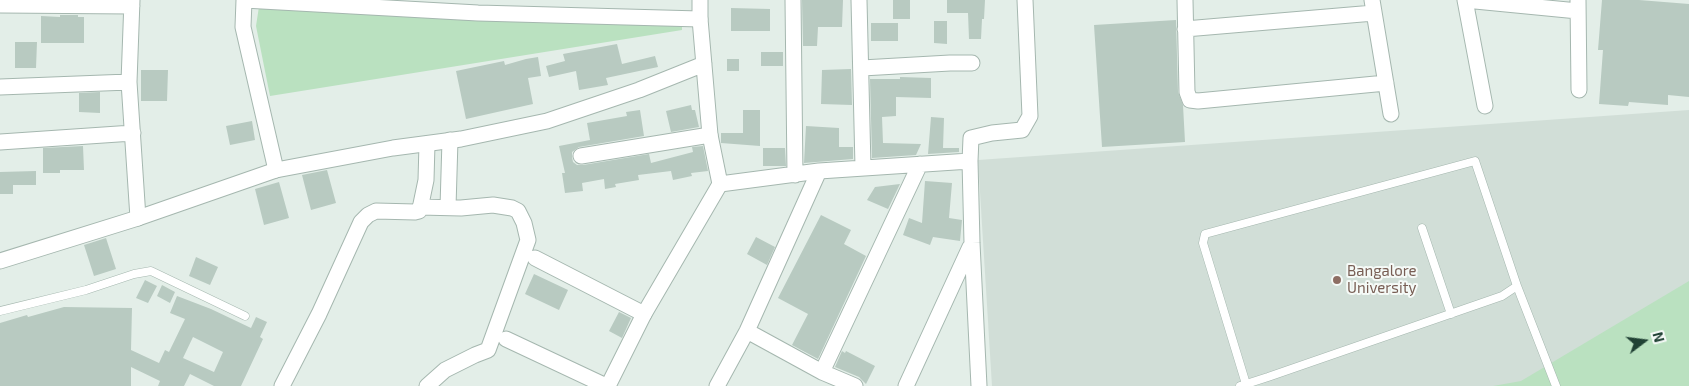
<!DOCTYPE html>
<html>
<head>
<meta charset="utf-8">
<style>
  body { margin:0 }
  #map { position:relative; width:1689px; height:386px; overflow:hidden; background:#e3eee8; font-family:"Exo 2",sans-serif }
  canvas { display:block }
  .north { position:absolute; left:1619px; top:316px; width:50px; height:50px; -webkit-text-stroke:4px #f5faf7; paint-order:stroke; rotate:75deg; font-size:14px; font-weight:700; line-height:20px; text-align:center; color:#214235 }
  .north::after { content:''; display:block; margin:auto; width:18px; height:22px; background:#214235; clip-path:polygon(50% 0,100% 100%,50% 72%,0 100%) }
</style>
</head>
<body>
<div id="map">
<canvas width="1689" height="386"></canvas>
<div class="north">N</div>
</div>
<script>
const ctx = document.querySelector('canvas').getContext('2d');
ctx.lineJoin = 'round';
function paint(path, color) { ctx.fillStyle = color; ctx.fill(path, 'evenodd'); }
const toPath = rows => new Path2D(rows.map(r => 'M' + r).join(''));
function strokePath(path, color, width, dash) { ctx.strokeStyle = color; ctx.lineWidth = width; ctx.lineCap = dash ? 'butt' : 'round'; ctx.setLineDash(dash || []); ctx.stroke(path); }
function write(font, color, halo, rows, align = 'center') {
  ctx.font = font + ' "Exo 2",sans-serif'; ctx.lineWidth = 4; ctx.setLineDash([]); ctx.textBaseline = 'middle'; ctx.strokeStyle = halo; ctx.fillStyle = color; for (const [text, x, y, turn = 0] of rows) {
    ctx.save(); ctx.translate(x, y); ctx.rotate((+turn || 0) * Math.PI / 180); ctx.textAlign = isNaN(turn) ? turn : align; if (halo) ctx.strokeText(text, 0, 0); ctx.fillText(text, 0, 0); ctx.restore();
  }
}
paint(toPath([
  [1689,110,1689,386,992,386,978,160]
]), '#d1ded7');
paint(toPath([
  [260,0,682,22,682,30,270,96,256,26],
  [1689,281,1689,386,1493,386,1521,381]
]), '#bae1c0');
paint(toPath([
  [802,0,843,0,842,27,818,27,817,46,803,46],
  [893,0,910,0,910,19,893,19],
  [947,0,985,0,984,19,982,19,981,39,969,39,968,13,947,13],
  [1602,0,1639,0,1689,4,1689,97,1668,95,1668,105,1629,102,1628,106,1599,104,1603,50,1598,50],
  [731,8,770,9,770,31,731,31],
  [60,15,78,15,78,17,84,17,84,43,41,43,41,16,60,17],
  [1176,20,1178,92,1183,105,1185,142,1102,147,1094,25],
  [934,21,947,21,947,44,934,43],
  [871,23,898,23,898,41,871,41],
  [15,42,37,42,36,68,15,68],
  [617,44,622,64,655,56,658,67,606,78,608,85,579,90,576,71,549,77,546,66,565,61,563,54],
  [761,52,783,52,783,66,761,66],
  [538,57,541,76,528,78,533,104,466,119,456,71,504,61,505,65,526,59],
  [727,59,739,59,739,71,727,71],
  [851,69,852,105,821,104,822,70],
  [141,70,168,70,167,101,141,101],
  [900,77,931,78,931,98,896,97,896,116,882,117,883,143,921,144,916,155,872,158,870,79,900,79],
  [100,92,100,113,79,112,79,93],
  [691,105,692,110,695,110,699,127,671,132,666,111],
  [640,110,644,136,579,147,572,152,572,157,573,162,577,165,583,165,649,154,651,163,693,152,692,147,703,146,708,171,691,173,692,176,673,180,671,171,638,175,639,180,615,184,616,187,605,189,604,179,582,183,583,191,565,193,562,173,565,173,559,146,590,140,587,123,627,116,626,112],
  [743,110,760,110,760,146,721,143,721,133,743,133],
  [931,117,944,118,943,148,959,148,959,152,928,154],
  [252,121,255,140,230,145,226,126],
  [806,126,839,128,839,147,853,147,853,159,804,163],
  [83,146,84,170,60,170,60,173,43,173,43,148],
  [763,148,785,148,786,166,763,166],
  [327,170,336,203,311,210,302,175],
  [36,171,36,185,13,185,13,194,0,194,0,172],
  [925,181,952,183,949,218,962,220,960,241,933,237,930,245,903,235,909,218,922,223],
  [279,182,289,218,264,225,255,189],
  [900,184,888,209,867,200,875,187],
  [821,215,851,230,844,244,866,256,818,359,792,345,808,314,778,298],
  [756,237,775,247,767,265,747,254],
  [106,238,116,269,94,276,84,245],
  [196,257,218,267,210,285,189,276],
  [534,274,568,290,559,310,525,294],
  [145,280,157,286,148,303,136,298],
  [162,285,175,292,170,303,157,296],
  [177,296,211,309,251,328,256,317,267,322,260,337,263,339,241,386,214,386,190,374,184,386,158,386,160,381,131,367,131,386,0,386,0,323,27,315,28,317,64,307,132,308,131,350,159,363,165,350,169,352,185,319,170,313],
  [193,337,223,352,214,372,183,358],
  [619,312,631,318,622,338,609,331],
  [842,351,845,353,846,351,875,366,866,384,859,377,835,367]
]), '#b8cac1');
const service = toPath([
  [1422,228,1451,314],
  [1517,286,1556,386],
  [0,311,86,290,134,274,151,271,245,316],
  [1240,386,1268,377,1502,296,1517,286,1475,161,1205,234,1203,243,1246,384]
]);
const minor = toPath([
  [132,0,129,82,138,218],
  [244,0,478,13,700,19],
  [244,0,243,27,276,170],
  [793,0,795,175],
  [859,0,863,167],
  [1185,0,1187,92,1190,100,1198,101,1386,83],
  [1372,0,1391,114],
  [1465,0,1578,11],
  [1465,0,1485,106],
  [1578,0,1579,90],
  [0,5,132,6],
  [1185,29,1374,13],
  [862,68,950,63,972,63],
  [0,87,129,82],
  [0,142,133,133],
  [581,156,710,135],
  [720,184,819,171,970,161],
  [420,207,461,208,493,205,512,208,518,211,524,223,528,240,488,350,475,355,445,370,427,386],
  [448,207,450,140],
  [535,258,644,314],
  [747,331,822,372,855,386],
  [506,339,606,386],
  [822,372,920,164],
  [282,386,319,314,361,222,368,215,376,211,415,212,419,211,421,204,426,180,427,144],
  [717,386,747,331,819,171],
  [906,386,970,247],
  [979,386,972,243,970,161,971,138,992,133,1022,130,1030,116,1025,0]
]);
const tertiary = toPath([
  [0,261,138,218,276,170,393,148,461,139,547,121,639,90,704,64],
  [608,386,644,314,720,184,710,135,700,19,700,0]
]);
strokePath(service, '#a5b7af', 9);
strokePath(minor, '#a5b7af', 17);
strokePath(tertiary, '#a5b7af', 17);
strokePath(service, '#fff', 8);
strokePath(minor, '#fff', 15);
strokePath(tertiary, '#fff', 15);
for (const [x, y, r, color] of [
  [1337,280,5,"#8d6e63"]
]) { const dot = new Path2D(); dot.arc(x, y, r, 0, 2 * Math.PI); ctx.fillStyle = color; ctx.fill(dot); strokePath(dot, '#f5faf7', 2); }
write('15px', '#785e54', '#f5faf7', [
  ["Bangalore",1347,271],
  ["University",1347,288]
], 'left');
</script>
</body>
</html>
